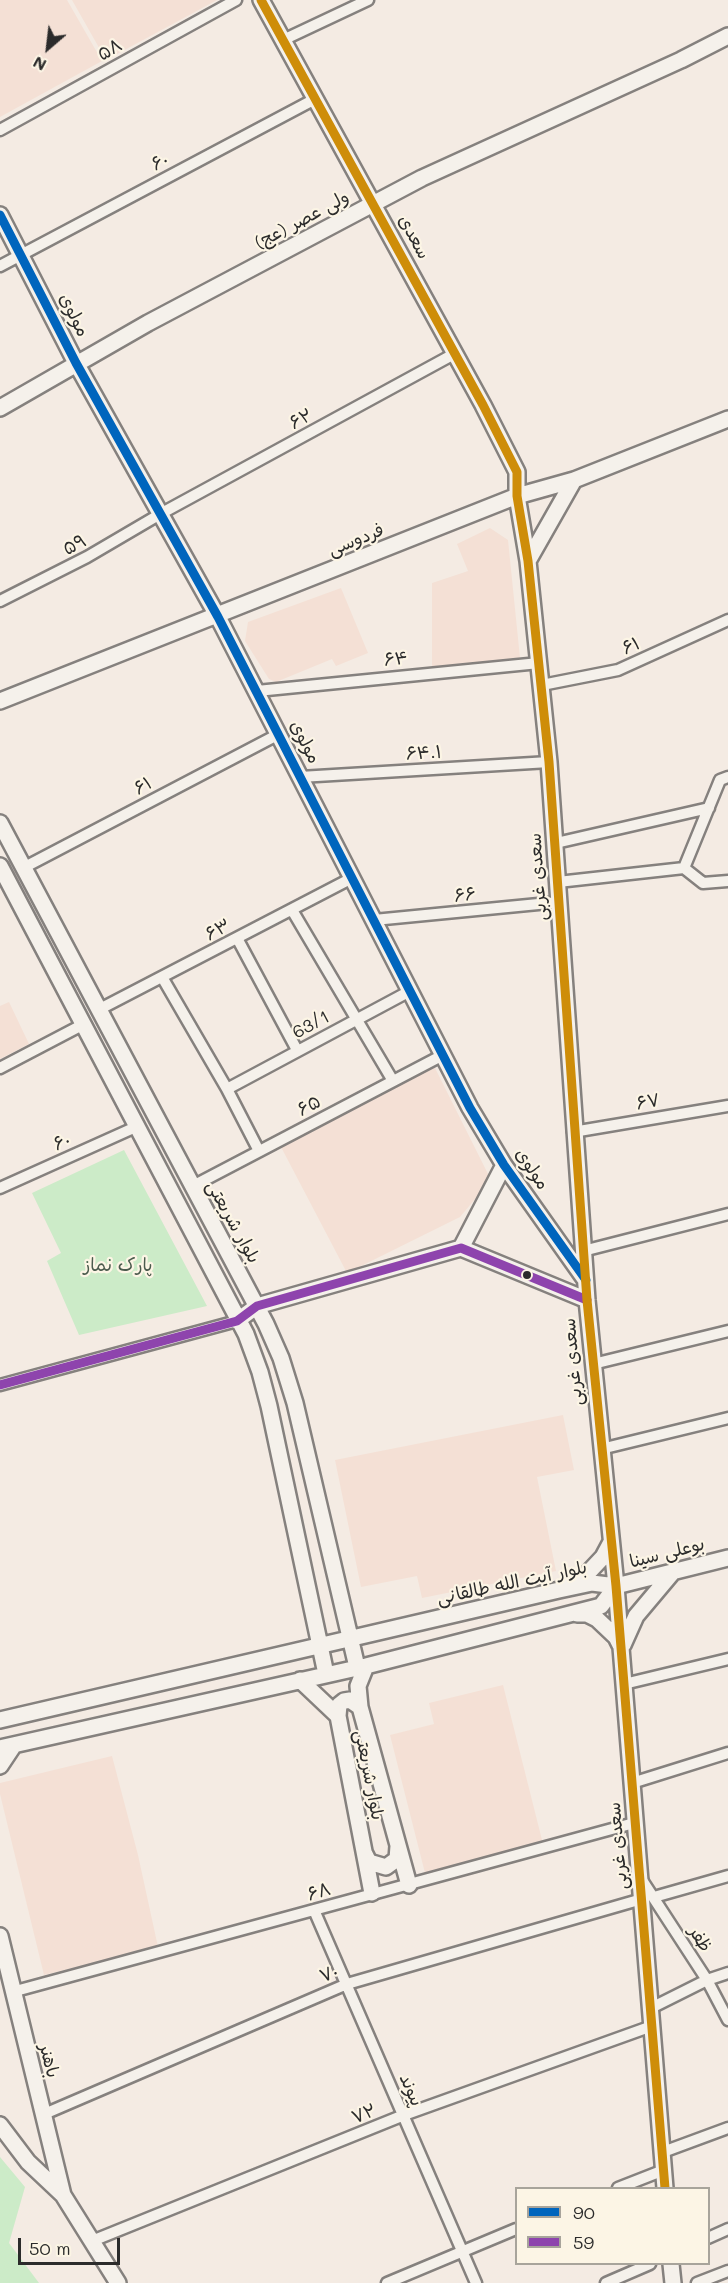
<!DOCTYPE html>
<html>
<head>
<meta charset="utf-8">
<style>
  body { margin:0 }
  #map { position:relative; width:728px; height:2283px; overflow:hidden; background:#f4ebe3; font-family:Mali,sans-serif }
  canvas { display:block }
  .legend { position:absolute; left:515px; top:2187px; width:195px; height:78px; box-sizing:border-box; background:#fcf5e5; border:2px solid #a8a49b; margin:0; padding:8px 10px; list-style:none; font-size:18px; color:#2b2b2b }
  .legend li { display:flex; align-items:center; gap:12px; height:30px }
  .legend b { width:30px; border:2px solid #a8a49b }
  .north { position:absolute; left:18px; top:18px; width:60px; height:60px; -webkit-text-stroke:4px #fcf5e5; paint-order:stroke; rotate:208deg; font-size:16px; font-weight:700; line-height:24px; text-align:center; color:#2b2b2b }
  .north::after { content:''; display:block; margin:auto; width:21px; height:27px; background:#2b2b2b; clip-path:polygon(50% 0,100% 100%,50% 72%,0 100%) }
  .scale { position:absolute; left:18px; top:2238px; width:102px; height:27px; box-sizing:border-box; border:3px solid #2b2b2b; border-top:0; padding-left:8px; font-size:18px; line-height:21px; white-space:nowrap; color:#2b2b2b; -webkit-text-stroke:4px #fcf5e5; paint-order:stroke }
</style>
</head>
<body>
<div id="map">
<canvas width="728" height="2283"></canvas>
<ul class="legend">
<li><b style="height:8px;background:#0065bd"></b>90</li>
<li><b style="height:8px;background:#8e44ad"></b>59</li>
</ul>
<div class="north">N</div>
<div class="scale">50 m</div>
</div>
<script>
const ctx = document.querySelector('canvas').getContext('2d');
ctx.lineJoin = 'round';
function paint(path, color) { ctx.fillStyle = color; ctx.fill(path, 'evenodd'); }
const toPath = rows => new Path2D(rows.map(r => 'M' + r).join(''));
function strokePath(path, color, width, dash) { ctx.strokeStyle = color; ctx.lineWidth = width; ctx.lineCap = dash ? 'butt' : 'round'; ctx.setLineDash(dash || []); ctx.stroke(path); }
function write(font, color, halo, rows, align = 'center') {
  ctx.font = font + ' Mali,"Playpen Sans Arabic",sans-serif'; ctx.lineWidth = 4.5; ctx.setLineDash([]); ctx.textBaseline = 'middle'; ctx.strokeStyle = halo; ctx.fillStyle = color; for (const [text, x, y, turn = 0] of rows) {
    ctx.save(); ctx.translate(x, y); ctx.rotate((+turn || 0) * Math.PI / 180); ctx.textAlign = isNaN(turn) ? turn : align; if (halo) ctx.strokeText(text, 0, 0); ctx.fillText(text, 0, 0); ctx.restore();
  }
}
paint(toPath([
  [0,0,67,0,102,61,0,117],
  [72,0,217,0,106,60],
  [490,528,508,540,520,658,432,667,432,583,468,571,457,544],
  [341,588,368,653,336,666,332,659,276,682,269,679,245,641,248,622],
  [9,1002,29,1044,0,1059,0,1006],
  [434,1066,491,1180,460,1217,347,1273,281,1147],
  [563,1415,574,1470,537,1477,556,1571,422,1598,417,1576,361,1587,335,1460],
  [503,1685,543,1844,425,1873,390,1735,434,1724,429,1703],
  [112,1756,138,1855,158,1947,44,1975,0,1794,0,1783]
]), '#f4e0d5');
paint(toPath([
  [124,1150,207,1306,79,1335,47,1261,61,1253,32,1193],
  [0,2157,25,2187,9,2243,39,2283,0,2283]
]), '#ccebc8');
const street = toPath([
  [283,40,368,0],
  [0,130,236,0],
  [0,266,315,99],
  [0,601,87,557,162,513,454,354],
  [542,685,618,670,728,620],
  [257,691,539,663],
  [300,777,549,762],
  [556,843,709,808],
  [23,868,279,734],
  [684,868,720,780,728,777],
  [558,882,684,868,703,883,728,881],
  [292,910,393,1081],
  [374,920,559,902],
  [237,938,297,1050],
  [162,977,227,1089,259,1151],
  [98,1010,352,878],
  [0,1068,84,1024],
  [227,1089,410,991],
  [573,1132,728,1106],
  [191,1187,443,1055],
  [0,1188,138,1126],
  [583,1251,728,1214],
  [593,1364,728,1331],
  [0,1385,237,1321],
  [601,1449,728,1418],
  [624,1684,728,1659],
  [632,1783,728,1753],
  [640,1877,707,1980,728,2020],
  [654,1897,728,1876],
  [314,1910,476,2283],
  [12,1992,634,1823],
  [651,2008,707,1980,728,1973],
  [42,2115,347,1984,642,1899],
  [663,2152,728,2128],
  [618,2188,664,2170],
  [708,2238,728,2229],
  [92,2241,404,2115,652,2026],
  [387,2283,516,2229],
  [606,2283,650,2264],
  [697,2283,728,2271]
]);
const secondary = toPath([
  [261,0,483,405,517,472,517,496,528,561,549,762,587,1300,616,1586,665,2188],
  [0,215,76,363,218,617,470,1108,504,1165,584,1278],
  [0,408,148,323,422,178,681,60,728,36],
  [528,561,574,480],
  [0,701,517,496,574,480,728,419],
  [0,823,266,1324,281,1358,295,1403,357,1667],
  [0,866,246,1334,260,1372,269,1406,326,1674],
  [461,1248,504,1165],
  [237,1321,257,1306,461,1248,587,1300],
  [570,1584,587,1574,603,1557,611,1542],
  [577,1614,587,1614,597,1619,616,1637,620,1645],
  [623,1645,636,1616,673,1572],
  [366,1666,358,1686,360,1707,409,1885],
  [300,1680,338,1716,372,1893],
  [338,1716,339,1705,344,1701,350,1700,360,1707],
  [0,1720,559,1590,592,1583,616,1586,728,1558],
  [0,1748,366,1666,601,1606,616,1586],
  [0,1766,14,1745],
  [365,1854,369,1862,386,1867,397,1859,398,1846],
  [0,1936,63,2195],
  [0,2125,28,2162,63,2195,118,2283],
  [671,2264,673,2283]
]);
strokePath(street, '#85817e', 15);
strokePath(secondary, '#85817e', 20);
strokePath(street, '#f5f1eb', 10);
strokePath(secondary, '#f5f1eb', 15);
strokePath(toPath([
  [0,215,76,363,218,617,470,1108,504,1165,586,1280]
]), '#0065bd', 9);
strokePath(toPath([
  [0,1385,237,1321,257,1306,461,1248,587,1300]
]), '#8e44ad', 9);
strokePath(toPath([
  [261,0,483,405,517,472,517,496,528,561,549,762,587,1300,616,1586,665,2188]
]), '#ce8d09', 9);
for (const [x, y, r, color] of [
  [527,1275,5,"#2b2b2b"]
]) { const dot = new Path2D(); dot.arc(x, y, r, 0, 2 * Math.PI); ctx.fillStyle = color; ctx.fill(dot); strokePath(dot, '#fcf5e5', 2); }
write('18px', '#2b2b2b', '#fcf5e5', [
  ["۵۸",110,50,-29],
  ["۶۰",160,162,-28],
  ["ولی عصر (عج)",302,220,-28],
  ["سعدی",414,237,62],
  ["مولوی",74,315,64],
  ["۶۲",301,419,-29],
  ["فردوسی",356,540,-22],
  ["۵۹",75,545,-28],
  ["۶۱",631,646,-23],
  ["۶۴",396,659,-6],
  ["مولوی",305,742,63],
  ["۶۴.۱",424,753,-3],
  ["۶۱",143,786,-28],
  ["سعدی غربی",538,877,-94],
  ["۶۶",465,895,-6],
  ["۶۳",218,930,-27],
  ["63/1",311,1025,-28],
  ["۶۷",648,1102,-10],
  ["۶۵",309,1106,-28],
  ["۶۰",62,1142,-24],
  ["مولوی",532,1169,56],
  ["بلوار شریعتی",233,1222,61],
  ["سعدی غربی",573,1362,-95],
  ["بوعلی سینا",667,1553,-14],
  ["بلوار آیت الله طالقانی",512,1583,-12],
  ["بلوار شریعتی",369,1775,79],
  ["سعدی غربی",618,1846,-95],
  ["۶۸",319,1892,-16],
  ["ظفر",700,1939,58],
  ["۷۰",329,1974,-22],
  ["باهنر",49,2061,76],
  ["پیوند",411,2090,66],
  ["۷۲",364,2114,-22]
]);
write('18px', '#4b5b4d', '#fcf5e5', [
  ["پارک نماز",118,1265]
]);
</script>
</body>
</html>
